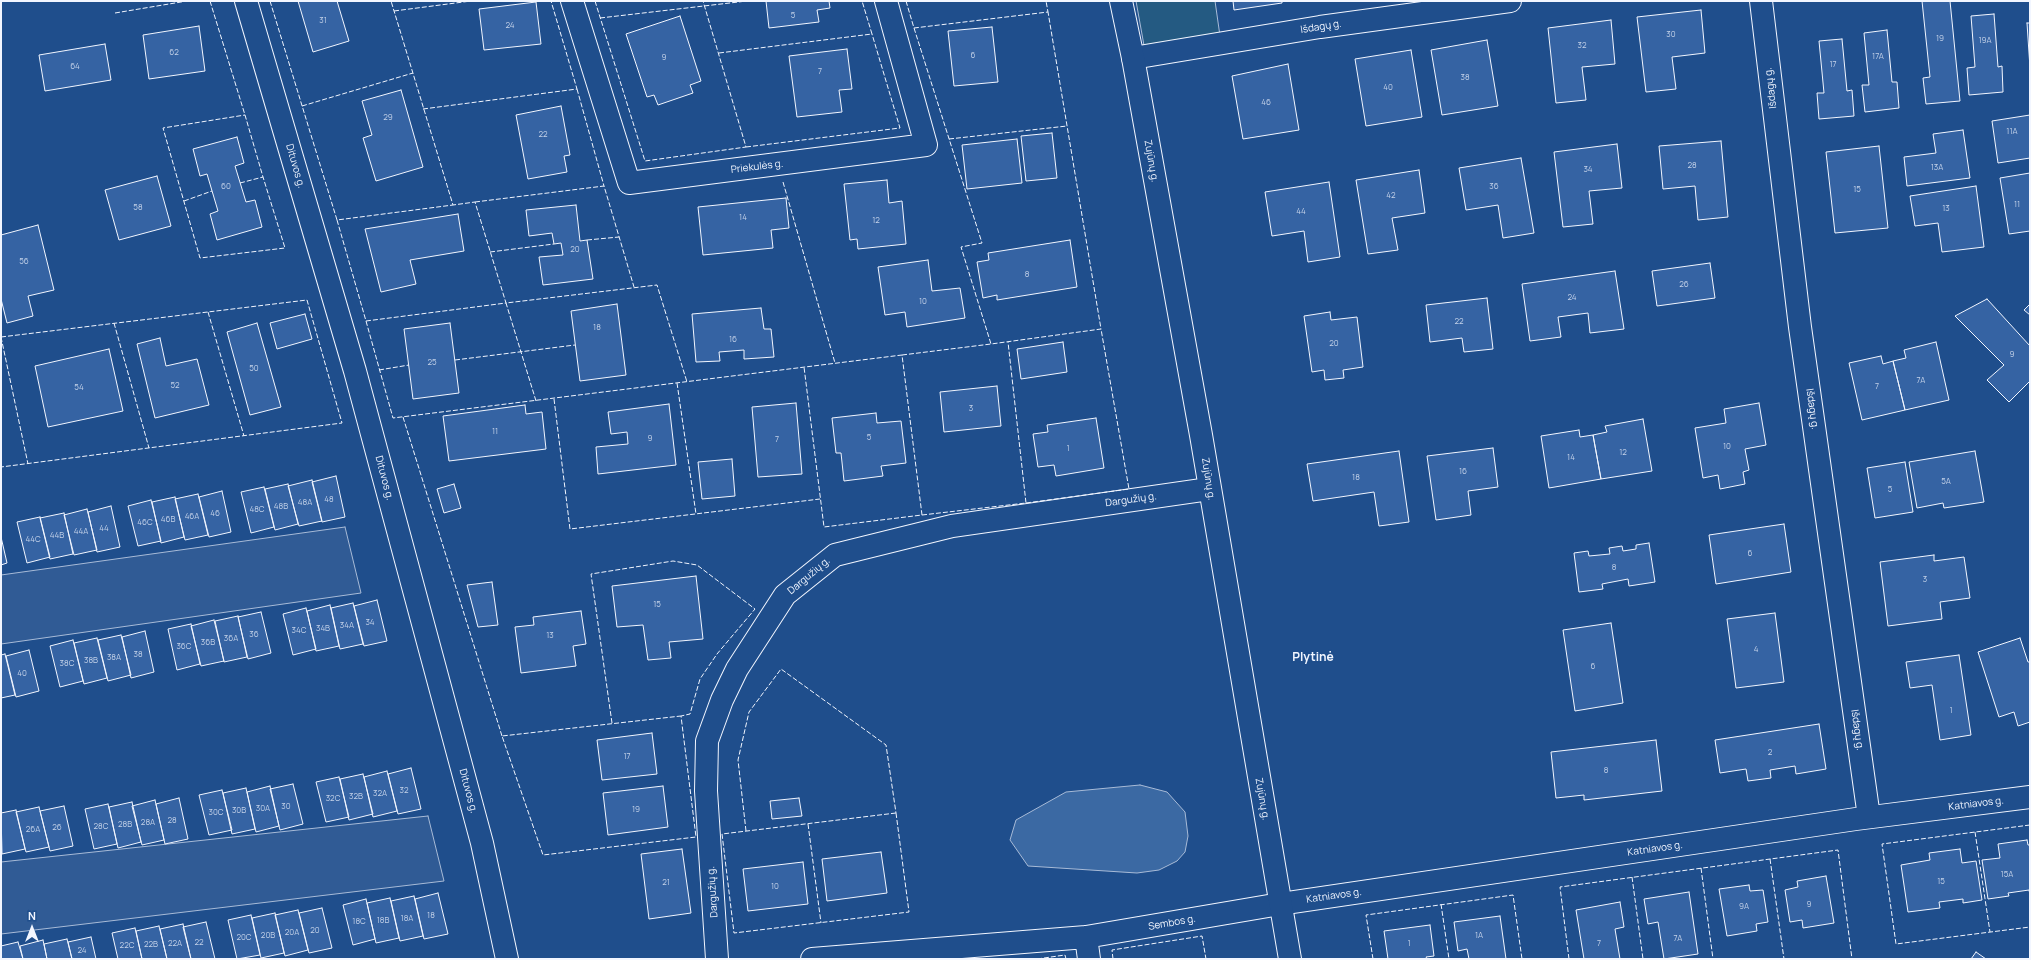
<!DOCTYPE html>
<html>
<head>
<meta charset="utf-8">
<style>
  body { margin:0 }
  #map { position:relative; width:2031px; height:960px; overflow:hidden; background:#1f4e8c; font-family:Manrope,sans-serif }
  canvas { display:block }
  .frame { position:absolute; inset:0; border:2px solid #f2f6ff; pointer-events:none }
  .north { position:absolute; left:12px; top:908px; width:40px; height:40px; -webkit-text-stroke:3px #1f4e8c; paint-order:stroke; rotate:0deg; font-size:11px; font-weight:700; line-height:16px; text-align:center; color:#f2f6ff }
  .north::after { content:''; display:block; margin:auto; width:14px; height:18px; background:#f2f6ff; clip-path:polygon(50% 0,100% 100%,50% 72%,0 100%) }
</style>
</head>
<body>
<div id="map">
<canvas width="2031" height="960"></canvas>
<div class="frame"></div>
<div class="north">N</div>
</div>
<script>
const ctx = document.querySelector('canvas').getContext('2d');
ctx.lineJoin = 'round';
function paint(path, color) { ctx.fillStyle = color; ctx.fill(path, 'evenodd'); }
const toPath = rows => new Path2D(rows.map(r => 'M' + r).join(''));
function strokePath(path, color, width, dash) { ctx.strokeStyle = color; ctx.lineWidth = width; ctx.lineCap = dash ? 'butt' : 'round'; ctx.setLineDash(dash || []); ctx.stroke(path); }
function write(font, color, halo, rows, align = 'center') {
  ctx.font = font + ' Manrope,sans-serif'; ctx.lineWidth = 3; ctx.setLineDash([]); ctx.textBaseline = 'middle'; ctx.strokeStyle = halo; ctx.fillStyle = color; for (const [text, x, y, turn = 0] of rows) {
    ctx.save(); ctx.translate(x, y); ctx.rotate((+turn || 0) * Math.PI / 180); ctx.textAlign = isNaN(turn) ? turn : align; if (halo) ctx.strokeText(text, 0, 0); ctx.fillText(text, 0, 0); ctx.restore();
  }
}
const green = toPath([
  [1136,1,1215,1,1220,36,1145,51,1136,1]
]);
paint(green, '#245a82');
strokePath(green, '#a8bbd7', 1);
const parking = toPath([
  [345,527,361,593,1,644,1,575,345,527],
  [428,816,444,881,1,934,1,862,428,816]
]);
paint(parking, '#305b95');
strokePath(parking, '#a8bbd7', 1);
const water = toPath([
  [1140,785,1167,792,1185,812,1188,836,1185,852,1177,861,1159,870,1137,873,1028,866,1010,840,1016,820,1066,792,1140,785]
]);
paint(water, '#3b69a3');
strokePath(water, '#a8bbd7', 1);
const building = toPath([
  [298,1,337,1,349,41,313,52,298,1],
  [766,1,829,1,830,8,817,10,819,22,769,28,766,1],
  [1233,1,1282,1,1282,3,1234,10,1233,1],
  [1922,1,1950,1,1960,101,1926,104,1923,78,1930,77,1922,1],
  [536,2,541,44,484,50,479,9,536,2],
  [1701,10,1705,53,1672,57,1676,89,1646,92,1637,17,1701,10],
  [1994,14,1998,67,2002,66,2003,92,1969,95,1967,68,1975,67,1971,16,1994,14],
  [680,16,701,81,690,85,693,93,658,105,654,95,647,97,626,34,680,16],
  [1611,20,1615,64,1582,67,1586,100,1556,103,1548,28,1611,20],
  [2027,23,2030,23,2030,68,2027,23],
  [199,26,205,71,149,79,143,35,199,26],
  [992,27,998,82,954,86,948,31,992,27],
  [1887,30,1892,82,1897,82,1899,108,1865,112,1862,85,1869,85,1864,33,1887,30],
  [1842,39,1847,91,1852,90,1854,116,1819,119,1817,93,1824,93,1819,41,1842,39],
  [1487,40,1498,106,1442,115,1431,50,1487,40],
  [105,44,111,80,45,91,39,55,105,44],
  [847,49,852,89,839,90,842,112,797,117,789,56,847,49],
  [1411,50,1422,117,1366,126,1355,59,1411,50],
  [1288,64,1299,130,1243,139,1232,76,1288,64],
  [401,90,423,167,376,181,363,138,372,135,362,101,401,90],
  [561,106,570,155,564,156,567,172,528,179,516,115,561,106],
  [2030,115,2030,158,1998,163,1992,121,2030,115],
  [1963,130,1970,178,1907,186,1904,157,1936,153,1933,134,1963,130],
  [1052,133,1057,178,1026,181,1021,136,1052,133],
  [237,137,244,163,235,166,246,202,255,200,262,227,217,240,210,214,218,211,207,174,200,176,193,149,237,137],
  [1017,139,1022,183,967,189,962,145,1017,139],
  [1721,141,1728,217,1698,220,1695,186,1663,189,1659,146,1721,141],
  [1617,144,1622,188,1589,191,1593,224,1563,227,1554,152,1617,144],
  [1879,146,1888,228,1835,233,1826,152,1879,146],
  [1521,158,1534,233,1503,238,1498,205,1466,210,1459,168,1521,158],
  [1419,170,1425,213,1392,218,1398,250,1368,254,1356,180,1419,170],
  [2030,173,2030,231,2009,234,2000,178,2030,173],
  [157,176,171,226,119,240,105,190,157,176],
  [887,180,889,203,902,201,906,244,858,249,857,239,850,240,844,184,887,180],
  [1329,182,1340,257,1308,262,1304,231,1272,236,1265,192,1329,182],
  [1976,186,1984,247,1942,252,1938,223,1915,226,1910,196,1976,186],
  [786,198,789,228,771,230,773,248,703,255,698,207,786,198],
  [576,205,580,241,587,240,593,279,543,285,539,257,563,255,561,243,554,244,552,233,529,236,526,210,576,205],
  [458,214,464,251,410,260,416,284,381,292,365,229,458,214],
  [38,225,54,290,28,296,33,316,7,323,1,299,1,235,38,225],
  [1070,240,1077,287,997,300,997,295,983,298,977,262,989,260,988,253,1070,240],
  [928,260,932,291,960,288,965,318,907,327,905,312,885,315,878,267,928,260],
  [1710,263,1715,298,1657,306,1652,271,1710,263],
  [1615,271,1624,329,1590,333,1588,313,1558,317,1561,337,1530,341,1522,284,1615,271],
  [1487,298,1493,349,1464,352,1462,338,1430,342,1426,305,1487,298],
  [1987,299,2030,346,2030,381,2009,402,1987,380,2004,365,1955,316,1987,299],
  [617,304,626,375,580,381,571,311,617,304],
  [2030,304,2030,315,2024,310,2030,304],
  [761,308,764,329,771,329,774,357,744,359,744,350,719,352,720,361,696,362,692,314,761,308],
  [1330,312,1331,320,1357,317,1363,367,1343,370,1344,378,1325,380,1324,370,1312,372,1304,316,1330,312],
  [305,314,312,339,277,349,270,323,305,314],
  [257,323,281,407,250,415,227,332,257,323],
  [450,323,459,393,413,399,404,329,450,323],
  [160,338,166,366,197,359,209,405,155,418,137,344,160,338],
  [1063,342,1067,372,1021,379,1017,349,1063,342],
  [1936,342,1949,400,1905,410,1893,361,1906,358,1904,350,1936,342],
  [109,349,123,411,48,427,35,366,109,349],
  [1881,356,1883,364,1893,361,1905,410,1862,420,1849,363,1881,356],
  [997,386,1001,426,944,432,940,392,997,386],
  [796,403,802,474,758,477,752,407,796,403],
  [1759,403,1766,445,1745,449,1749,470,1743,472,1745,484,1720,489,1718,475,1703,478,1695,428,1726,423,1724,409,1759,403],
  [669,404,676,465,598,474,596,447,628,444,627,432,611,434,608,412,669,404],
  [525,405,526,414,542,412,546,449,449,461,443,416,525,405],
  [876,413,877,423,901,421,906,463,881,466,883,476,844,481,841,453,836,453,832,418,876,413],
  [1096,418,1104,468,1056,476,1054,465,1038,467,1033,434,1048,432,1047,425,1096,418],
  [1643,419,1652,471,1601,479,1593,435,1607,432,1605,426,1643,419],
  [1579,430,1580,437,1593,435,1601,479,1549,488,1541,436,1579,430],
  [1493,448,1498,487,1468,491,1471,515,1436,520,1427,456,1493,448],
  [1399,451,1409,522,1379,526,1374,492,1313,501,1307,464,1399,451],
  [1975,451,1984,502,1944,508,1943,503,1917,508,1909,462,1975,451],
  [732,459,735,496,702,499,698,462,732,459],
  [1905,462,1913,512,1875,518,1867,468,1905,462],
  [336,476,345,517,322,522,312,482,336,476],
  [312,480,322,521,299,526,288,486,312,480],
  [288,484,298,524,275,530,265,489,288,484],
  [454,484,461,508,444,513,437,489,454,484],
  [264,487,274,527,251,533,241,492,264,487],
  [222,491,231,532,209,537,199,497,222,491],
  [198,494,208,535,185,540,175,499,198,494],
  [175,497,184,537,161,543,152,502,175,497],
  [151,500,161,541,138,546,128,506,151,500],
  [111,506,120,547,97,552,88,512,111,506],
  [87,509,97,550,74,555,64,515,87,509],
  [64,513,73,554,50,559,40,518,64,513],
  [40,517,50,557,27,563,17,522,40,517],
  [1784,524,1791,572,1716,584,1709,535,1784,524],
  [1,537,7,563,1,565,1,537],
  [1649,543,1655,582,1629,586,1628,579,1602,584,1603,589,1579,592,1574,553,1588,551,1589,556,1610,554,1609,548,1622,546,1623,551,1636,549,1636,545,1649,543],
  [1934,555,1934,561,1964,557,1970,598,1940,602,1942,619,1888,626,1880,562,1934,555],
  [696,576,703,639,669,642,671,658,648,660,643,625,617,627,612,586,696,576],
  [492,582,498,625,478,627,467,585,492,582],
  [377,600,387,641,364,646,354,606,377,600],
  [353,603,363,644,340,649,331,608,353,603],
  [330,605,339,646,316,651,307,611,330,605],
  [306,608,316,649,293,655,283,614,306,608],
  [581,611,586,644,573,646,576,666,521,673,515,627,534,625,533,617,581,611],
  [261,612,271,653,248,659,238,617,261,612],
  [1775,613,1784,682,1736,688,1727,619,1775,613],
  [238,616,247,657,224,662,215,621,238,616],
  [214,620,224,661,201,666,191,626,214,620],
  [1611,623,1623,703,1575,711,1563,630,1611,623],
  [191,624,200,664,177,670,168,629,191,624],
  [145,631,154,672,131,678,122,637,145,631],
  [121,635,131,675,108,681,98,640,121,635],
  [97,638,107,678,84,684,74,643,97,638],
  [2020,638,2028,662,2030,662,2030,722,2018,726,2014,712,1999,717,1978,652,2020,638],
  [73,640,83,681,60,687,50,646,73,640],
  [29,650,39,691,16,697,6,656,29,650],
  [5,654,15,695,1,698,1,655,5,654],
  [1959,655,1971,735,1940,740,1932,685,1910,688,1906,662,1959,655],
  [1819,724,1826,769,1796,774,1795,766,1770,770,1771,778,1748,781,1746,769,1720,773,1715,740,1819,724],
  [652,733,657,774,602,780,597,740,652,733],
  [1656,740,1662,791,1584,800,1584,795,1556,798,1551,752,1656,740],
  [411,768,421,809,398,814,388,774,411,768],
  [387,771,397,811,373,817,364,777,387,771],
  [363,774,373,814,349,820,340,779,363,774],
  [339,777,349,817,326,822,316,782,339,777],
  [293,784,303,824,280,830,270,789,293,784],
  [270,786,279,826,256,832,247,792,270,786],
  [663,786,668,827,608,835,603,793,663,786],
  [246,788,255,829,232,834,223,793,246,788],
  [222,790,232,830,209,835,199,795,222,790],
  [179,798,188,839,165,844,156,804,179,798],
  [799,798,802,816,772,819,770,801,799,798],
  [155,800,164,840,142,845,132,806,155,800],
  [132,802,141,842,118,848,109,807,132,802],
  [108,804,117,844,94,849,85,809,108,804],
  [64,806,73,846,50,851,40,811,64,806],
  [39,807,49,847,26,852,16,812,39,807],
  [16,810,25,849,2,854,1,813,16,810],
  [2027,840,2028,845,2030,845,2030,895,2029,890,2008,893,2009,896,1988,899,1982,860,2000,858,1998,844,2027,840],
  [682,849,691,913,649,919,641,854,682,849],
  [1960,849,1962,863,1976,861,1982,900,1963,903,1963,899,1939,902,1940,908,1908,912,1901,865,1930,860,1929,853,1960,849],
  [881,852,887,893,827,901,822,859,881,852],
  [803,862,808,904,748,911,743,869,803,862],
  [1826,876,1834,923,1803,928,1802,920,1790,922,1785,890,1798,887,1797,881,1826,876],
  [1749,885,1750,891,1763,890,1768,922,1756,924,1757,931,1727,936,1719,889,1749,885],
  [1689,892,1698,954,1664,959,1658,922,1648,924,1644,899,1689,892],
  [438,893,448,934,424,939,415,899,438,893],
  [414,896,423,936,400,941,391,901,414,896],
  [390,898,399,938,376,943,367,903,390,898],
  [366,899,375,939,353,945,343,905,366,899],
  [1620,902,1624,927,1615,929,1620,959,1584,959,1576,910,1620,902],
  [322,908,332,948,309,953,299,913,322,908],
  [298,910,308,950,285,956,275,915,298,910],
  [275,913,284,953,261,958,252,918,275,913],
  [251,915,260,955,237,959,228,920,251,915],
  [1500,916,1506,959,1469,959,1467,949,1458,951,1454,922,1500,916],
  [206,922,215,959,191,959,183,927,206,922],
  [183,924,191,959,167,959,160,929,183,924],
  [1430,925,1434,956,1426,957,1427,959,1388,959,1384,931,1430,925],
  [159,926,167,959,142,959,136,931,159,926],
  [135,928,142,959,118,959,112,933,135,928],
  [91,937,96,959,72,959,68,942,91,937],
  [67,939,72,959,47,959,44,944,67,939],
  [43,940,47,959,23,959,20,946,43,940],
  [18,942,23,959,1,959,1,946,18,942],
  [1976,952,1986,959,1971,959,1976,952]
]);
paint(building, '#3563a3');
strokePath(building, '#f2f6ff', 1);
const minor = toPath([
  [246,1,355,371,482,843,507,959],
  [572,1,629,183,926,145,886,1],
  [1761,1,1800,327,1869,817],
  [1133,58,1320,27,1510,1],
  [1086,937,1089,959],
  [717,959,706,791,707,741,722,700,737,669,785,595,835,555,952,526,1209,489],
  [812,959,1086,937,1280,904,1856,819,2030,797]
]);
const secondary = toPath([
  [1121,1,1133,58,1201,435,1290,959]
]);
strokePath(minor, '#f2f6ff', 24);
strokePath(secondary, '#f2f6ff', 24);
strokePath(minor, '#1f4e8c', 22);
strokePath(secondary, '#1f4e8c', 22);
strokePath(toPath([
  [210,1,245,115,263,177,285,248,200,258,163,128,245,115],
  [270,1,337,220,453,205,391,1],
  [595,1,645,161,746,147,703,1],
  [906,1,914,28,1048,12,1046,1],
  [394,11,471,1],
  [115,13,187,1],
  [600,18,747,1],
  [914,28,982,243,961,247,991,344,1101,329,1048,12],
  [719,53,872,34,862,1],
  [577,89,604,186],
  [302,106,413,73],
  [423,109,577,89,551,1],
  [949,139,1067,126],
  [746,147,900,128,872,34],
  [783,182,835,363],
  [240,183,263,177],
  [184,201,212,191],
  [475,202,604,186,634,287],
  [337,220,366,321,506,303,475,202,453,205],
  [587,240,619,237],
  [490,252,554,244],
  [208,312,244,436],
  [366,321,393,418,902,355,922,515,824,527,804,367],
  [114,323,149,448],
  [1,337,307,300,342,423,1,467],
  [1,337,28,464],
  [902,355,991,344],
  [455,360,575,345],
  [379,370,409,365],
  [677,383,696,514],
  [554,399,570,529,820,499],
  [536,401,506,303,657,285,687,382],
  [403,417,502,736],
  [1026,503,1129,489,1101,329],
  [922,515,1026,503,1008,342],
  [612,723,591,574,673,561,697,565,755,609,717,654,700,679,690,714,681,716,696,837,543,855,502,736,681,716],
  [896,813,909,912,734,933,722,834,896,813],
  [808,824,821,923],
  [2030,825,1882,844,1896,944,2030,927],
  [746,831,738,760,749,712,781,669,886,745,896,813],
  [1975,832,1990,932],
  [1770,859,1784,959],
  [1701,868,1713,959],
  [1632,877,1643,959],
  [1441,904,1449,959],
  [1037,959,1065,955,1066,959],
  [1113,959,1112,950,1202,936,1206,959],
  [1373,959,1366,915,1513,895,1522,959],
  [1569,959,1560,887,1838,850,1852,959]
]), '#f2f6ff', 1, [5, 2]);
write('8px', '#c3d1e8', null, [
  ["5",793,16],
  ["31",323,21],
  ["24",510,26],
  ["30",1671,35],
  ["19",1940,39],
  ["19A",1985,41],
  ["32",1582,46],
  ["62",174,53],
  ["6",973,56],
  ["17A",1878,57],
  ["9",664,58],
  ["17",1833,65],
  ["64",75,67],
  ["7",820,72],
  ["38",1465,78],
  ["40",1388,88],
  ["46",1266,103],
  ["29",388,118],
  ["11A",2012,132],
  ["22",543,135],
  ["28",1692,166],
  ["13A",1937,168],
  ["34",1588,170],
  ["60",226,187],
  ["36",1494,187],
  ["15",1857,190],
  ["42",1391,196],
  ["11",2017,205],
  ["58",138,208],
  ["13",1946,209],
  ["44",1301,212],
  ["14",743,218],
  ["12",876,221],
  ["20",575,250],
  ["56",24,262],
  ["8",1027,275],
  ["26",1684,285],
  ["24",1572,298],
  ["10",923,302],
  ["22",1459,322],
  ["18",597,328],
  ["16",733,340],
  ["20",1334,344],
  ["9",2012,355],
  ["25",432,363],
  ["50",254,369],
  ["7A",1921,381],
  ["52",175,386],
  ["7",1877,387],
  ["54",79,388],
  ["3",971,409],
  ["11",495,432],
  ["5",869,438],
  ["9",650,439],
  ["7",777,440],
  ["10",1727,447],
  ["1",1068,449],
  ["12",1623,453],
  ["14",1571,458],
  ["16",1463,472],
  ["18",1356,478],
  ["5A",1946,482],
  ["5",1890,490],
  ["48",329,500],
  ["48A",305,503],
  ["48B",281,507],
  ["48C",257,510],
  ["46",215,514],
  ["46A",192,517],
  ["46B",168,520],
  ["46C",145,523],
  ["44",104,529],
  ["44A",81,532],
  ["44B",57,536],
  ["44C",33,540],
  ["6",1750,554],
  ["8",1614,568],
  ["3",1925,580],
  ["15",657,605],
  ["34",370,623],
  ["34A",347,626],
  ["34B",323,629],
  ["34C",299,631],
  ["36",254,635],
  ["13",550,636],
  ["36A",231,639],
  ["36B",208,643],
  ["36C",184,647],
  ["4",1756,650],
  ["38",138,655],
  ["38A",114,658],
  ["38B",91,661],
  ["38C",67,664],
  ["6",1593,667],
  ["40",22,674],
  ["1",1951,711],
  ["2",1770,753],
  ["17",627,757],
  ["8",1606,771],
  ["32",404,791],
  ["32A",380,794],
  ["32B",356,797],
  ["32C",333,799],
  ["30",286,807],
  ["30A",263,809],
  ["19",636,810],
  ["30B",239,811],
  ["30C",216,813],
  ["28",172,821],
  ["28A",148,823],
  ["28B",125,825],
  ["28C",101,827],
  ["26",57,828],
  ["26A",33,830],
  ["15A",2007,875],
  ["15",1941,882],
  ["21",666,883],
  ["10",775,887],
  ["9",1809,905],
  ["9A",1744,907],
  ["18",431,916],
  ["18A",407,919],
  ["18B",383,921],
  ["18C",359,922],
  ["20",315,931],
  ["20A",292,933],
  ["20B",268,936],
  ["1A",1479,936],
  ["20C",244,938],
  ["7A",1678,939],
  ["22",199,943],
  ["22A",175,944],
  ["1",1409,944],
  ["7",1599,944],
  ["22B",151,945],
  ["22C",127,946],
  ["24",82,951]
]);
write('10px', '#f2f6ff', '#1f4e8c', [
  ["Išdagų g.",1321,27,-9],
  ["Išdagų g.",1771,88,-97],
  ["Zujūnų g.",1151,161,80],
  ["Dituvos g.",295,166,74],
  ["Priekulės g.",757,167,-7],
  ["Išdagų g.",1812,409,82],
  ["Dituvos g.",384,478,75],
  ["Zujūnų g.",1208,479,81],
  ["Dargužių g.",1131,500,-8],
  ["Dargužių g.",809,576,-40],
  ["Išdagų g.",1857,730,82],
  ["Dituvos g.",468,791,75],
  ["Zujūnų g.",1262,799,80],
  ["Katniavos g.",1976,804,-7],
  ["Katniavos g.",1655,849,-8],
  ["Dargužių g.",713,892,-94],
  ["Katniavos g.",1334,896,-8],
  ["Sembos g.",1172,923,-10]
]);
write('bold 12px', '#f2f6ff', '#1f4e8c', [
  ["Plytinė",1313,658]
]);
</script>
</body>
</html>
